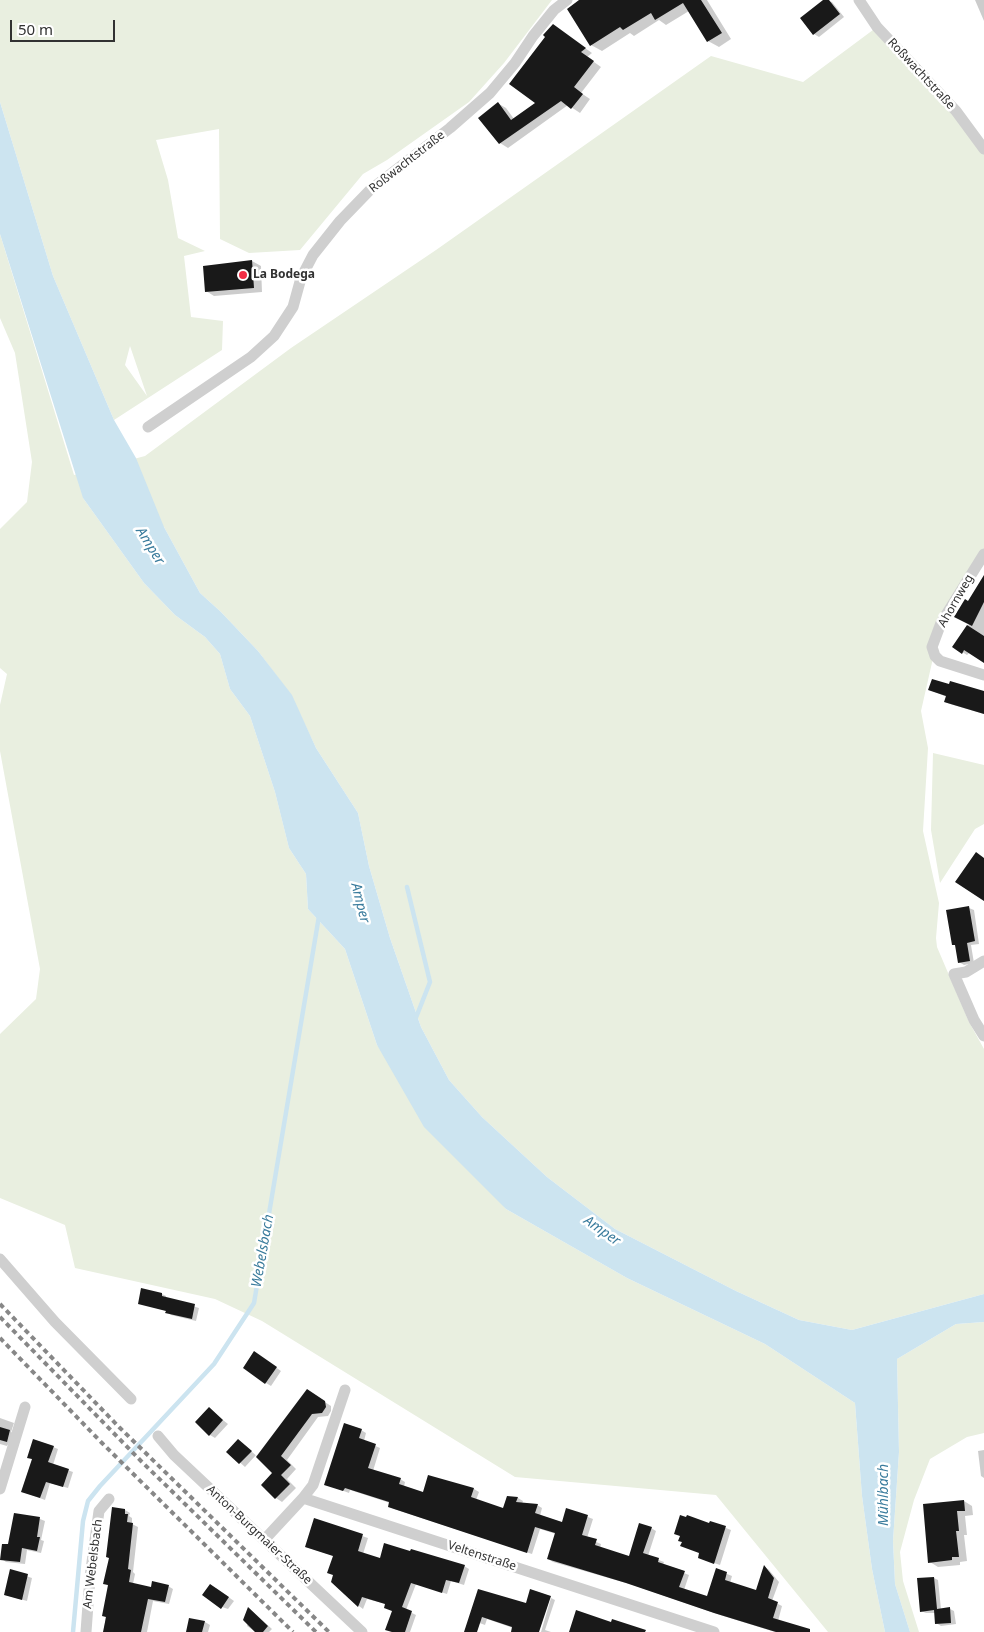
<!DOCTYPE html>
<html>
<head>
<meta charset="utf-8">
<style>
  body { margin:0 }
  #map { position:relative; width:984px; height:1632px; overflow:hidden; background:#fff; font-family:"Noto Sans",sans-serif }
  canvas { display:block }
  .scale { position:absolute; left:10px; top:20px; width:105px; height:22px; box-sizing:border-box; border:2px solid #323232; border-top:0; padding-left:6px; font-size:15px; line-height:18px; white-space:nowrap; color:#323232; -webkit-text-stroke:4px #fff; paint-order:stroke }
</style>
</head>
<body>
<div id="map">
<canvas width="984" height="1632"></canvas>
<div class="scale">50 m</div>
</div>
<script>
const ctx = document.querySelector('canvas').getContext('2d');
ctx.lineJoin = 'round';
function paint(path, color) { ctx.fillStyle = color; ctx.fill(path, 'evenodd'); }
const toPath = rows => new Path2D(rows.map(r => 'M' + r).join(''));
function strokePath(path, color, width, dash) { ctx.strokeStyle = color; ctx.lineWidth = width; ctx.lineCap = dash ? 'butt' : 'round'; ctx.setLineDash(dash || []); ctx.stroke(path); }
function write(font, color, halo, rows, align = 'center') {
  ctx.font = font + ' "Noto Sans",sans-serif'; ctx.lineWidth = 5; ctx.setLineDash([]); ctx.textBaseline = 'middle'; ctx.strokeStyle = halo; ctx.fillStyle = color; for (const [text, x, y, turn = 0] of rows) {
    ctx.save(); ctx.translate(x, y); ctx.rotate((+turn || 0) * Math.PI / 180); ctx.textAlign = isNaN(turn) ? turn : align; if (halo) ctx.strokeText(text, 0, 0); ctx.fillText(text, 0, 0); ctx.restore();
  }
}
paint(toPath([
  [0,0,552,0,504,63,469,102,387,160,363,174,300,250,249,253,220,239,219,129,156,140,168,180,178,238,205,251,184,256,191,317,223,321,222,350,114,420,53,276,0,102],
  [130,346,147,396,125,365],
  [877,27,984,149,984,554,941,623,921,711,928,748,923,831,939,903,936,938,937,947,969,1022,984,1049,984,1294,852,1330,799,1320,736,1291,615,1229,547,1177,482,1117,449,1080,421,1027,390,938,369,866,358,813,316,748,291,695,258,651,221,612,200,593,164,527,83,498,144,583,175,615,205,637,220,654,230,689,250,716,275,792,289,848,306,874,308,909,345,949,377,1045,506,1209,627,1278,765,1344,855,1403,862,1496,872,1569,885,1632,828,1632,716,1495,515,1477,262,1321,215,1299,75,1268,65,1225,0,1198,0,1034,36,999,40,969,0,751,0,705,7,674,0,668,0,529,27,502,32,462,15,353,0,318,0,234,74,475,145,456,291,348,436,250,711,56,803,82],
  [933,753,984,765,984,824,975,829,940,883,931,830],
  [984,1322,984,1433,967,1437,930,1459,914,1500,900,1552,903,1581,919,1632,910,1632,895,1584,893,1541,899,1452,897,1359,956,1324]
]), '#e9efe0');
paint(toPath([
  [0,102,53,276,114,420,136,458,164,527,200,593,221,612,258,651,292,695,316,748,358,813,369,866,390,938,421,1027,449,1080,482,1117,547,1177,615,1229,736,1291,799,1320,852,1330,984,1294,984,1322,956,1324,897,1359,899,1452,893,1541,895,1584,910,1632,885,1632,872,1569,862,1496,855,1403,765,1344,627,1278,506,1209,424,1127,377,1045,345,949,308,909,306,874,289,848,275,792,250,716,230,689,220,654,205,637,175,615,144,583,83,498,0,234]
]), '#cce4f0');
paint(toPath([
  [589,0,707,0,731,39,719,47,708,41,689,11,666,25,659,20,634,36,630,33,602,51,591,45],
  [825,0,832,2,844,17,819,37,814,34],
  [975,0,984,0,984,21],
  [553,25,592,53,587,57,601,67,581,93,590,99,580,113,568,105,508,148,500,143,480,118,499,104,506,108,514,119,537,104,547,36],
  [252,261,261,266,262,292,214,296,206,291],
  [984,577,984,662,970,652,967,655,954,647,969,624,968,602],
  [930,690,984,692,984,714,950,704,945,702,947,697],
  [969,908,974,910,979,944,971,945,974,963,964,965,959,962,957,946,953,944],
  [162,1294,166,1296,166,1298,199,1308,196,1321,171,1315,167,1311,139,1303],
  [260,1356,281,1371,271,1386,266,1383],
  [314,1395,331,1406,331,1411,328,1416,318,1417,287,1460,296,1469,287,1479,296,1488,282,1502,276,1498,274,1473,256,1455,245,1467,228,1452,238,1440,258,1457],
  [209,1409,228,1424,215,1438,210,1435],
  [0,1418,14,1423,11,1432,14,1434,7,1446,0,1444],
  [361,1430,366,1433,364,1441,380,1448,373,1471,400,1479,405,1482,404,1487,423,1493,429,1476,474,1489,479,1492,476,1500,504,1509,507,1497,518,1498,523,1501,522,1504,537,1505,542,1508,540,1516,563,1523,567,1509,593,1519,587,1538,601,1544,600,1548,630,1557,651,1528,656,1531,648,1556,664,1562,663,1565,689,1575,684,1590,708,1598,717,1570,732,1576,730,1583,757,1592,765,1567,769,1570,779,1582,772,1601,782,1606,778,1621,804,1632,775,1632,720,1615,633,1585,553,1562,548,1559,556,1534,540,1529,532,1554,394,1509,389,1506,390,1503,350,1490,349,1493,325,1484],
  [53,1447,58,1449,53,1465,73,1472,68,1488,50,1483,45,1500,23,1492,33,1460,29,1457],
  [984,1450,984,1478,981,1476,978,1451],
  [964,1501,972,1506,973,1515,965,1516,967,1535,964,1535,967,1561,960,1562,960,1565,938,1567,930,1562,924,1505],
  [125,1510,130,1513,129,1516,132,1518,132,1524,138,1527,133,1572,135,1574,133,1584,152,1588,168,1586,173,1589,169,1604,153,1601,147,1632,104,1632,109,1586,104,1583],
  [15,1514,40,1519,45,1521,41,1540,44,1541,41,1553,27,1550,25,1564,6,1562,2,1559,9,1546],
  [314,1520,368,1538,363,1554,381,1559,464,1566,469,1569,464,1585,451,1581,447,1594,416,1584,406,1610,416,1615,410,1632,392,1632,386,1629,393,1611,386,1604,367,1599,363,1609,359,1606,332,1582,334,1576,334,1556,306,1547],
  [711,1522,731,1530,720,1565,699,1558,701,1553,682,1546,683,1543,680,1541,710,1524],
  [11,1571,32,1578,27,1601,5,1595],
  [934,1578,938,1580,941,1609,950,1609,954,1611,956,1624,941,1626,936,1623,935,1613,926,1613,921,1611],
  [216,1588,234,1601,228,1609,219,1606],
  [478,1590,538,1632,512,1632,513,1628,487,1619,485,1625,474,1621],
  [551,1598,555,1600,545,1630,551,1632,541,1632],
  [252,1611,272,1629,269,1632,256,1632,247,1626],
  [190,1619,205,1622,210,1625,208,1632,189,1632]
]), '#0003');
strokePath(toPath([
  [407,887,430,982,415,1020],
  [73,1632,83,1521,88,1501,100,1486,214,1364,254,1303,319,916]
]), '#cce4f0', 4.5);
paint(toPath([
  [579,0,701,0,722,33,707,42,683,3,655,20,651,13,623,30,620,27,590,46,567,9],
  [823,0,829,0,840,14,813,35,800,18],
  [553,24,586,48,581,52,594,61,574,87,583,94,571,109,561,101,499,144,478,118,498,102,511,120,535,103,509,84,545,37,543,35],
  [252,260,254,288,205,292,203,266],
  [984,575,984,602,972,626,954,617,965,599,968,601],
  [967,625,984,636,984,663,964,650,962,654,952,647],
  [932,679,949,684,950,681,984,691,984,714,944,702,946,696,928,690],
  [976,852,984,858,984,901,955,882],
  [969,906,975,941,967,943,970,961,958,963,955,945,952,945,946,910],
  [141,1288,162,1293,162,1296,195,1304,192,1319,165,1313,166,1311,138,1304],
  [254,1351,277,1367,265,1384,243,1368],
  [307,1389,325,1401,326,1407,322,1413,312,1414,281,1456,291,1465,281,1475,290,1484,275,1499,261,1485,272,1473,256,1457],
  [209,1407,223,1420,209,1436,195,1422],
  [344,1423,362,1429,359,1438,376,1444,368,1468,401,1478,399,1484,423,1492,428,1475,474,1488,471,1497,503,1508,507,1496,518,1497,516,1502,538,1504,535,1513,562,1522,566,1508,588,1515,582,1535,597,1539,595,1545,629,1556,639,1523,652,1527,643,1553,659,1558,658,1562,685,1571,679,1587,707,1596,716,1568,727,1572,725,1580,756,1590,764,1565,774,1578,768,1598,778,1602,773,1618,810,1629,810,1632,776,1632,714,1613,626,1583,547,1559,555,1533,535,1527,527,1553,388,1507,389,1502,345,1488,343,1491,324,1485],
  [0,1427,10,1430,7,1442,0,1440],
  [33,1439,54,1446,48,1462,69,1469,63,1487,46,1482,40,1498,21,1492,32,1459,27,1458],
  [238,1439,252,1451,239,1464,226,1452],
  [964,1500,965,1511,957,1511,959,1531,956,1531,959,1557,952,1557,952,1560,928,1563,923,1504],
  [112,1507,125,1509,125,1514,128,1514,127,1522,133,1523,128,1569,131,1570,129,1582,151,1587,152,1581,169,1585,165,1602,148,1599,141,1632,103,1632,106,1617,102,1616,108,1585,103,1584,109,1558,106,1557],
  [14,1513,40,1517,37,1537,40,1537,37,1551,22,1548,20,1562,0,1560,2,1544,8,1544],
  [680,1515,686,1517,687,1515,709,1523,710,1521,726,1526,714,1564,698,1558,699,1553,680,1546,682,1542,678,1541,680,1536,674,1534],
  [314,1518,363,1534,358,1551,380,1558,384,1543,410,1551,411,1549,465,1565,459,1583,446,1580,442,1593,411,1583,402,1607,412,1611,405,1632,392,1632,385,1630,392,1611,384,1608,385,1604,362,1597,358,1607,331,1582,333,1575,327,1573,333,1556,305,1547],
  [10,1569,28,1574,22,1600,4,1595],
  [934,1577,937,1609,950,1607,951,1623,935,1624,934,1610,920,1612,917,1578],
  [210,1584,229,1597,221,1609,202,1595],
  [478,1589,526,1603,530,1589,551,1596,539,1632,511,1632,512,1627,482,1617,477,1632,464,1632],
  [248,1607,268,1626,263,1632,255,1632,243,1620],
  [576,1610,611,1622,612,1619,646,1630,645,1632,569,1632],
  [189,1618,205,1621,202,1632,186,1632]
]), '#191919');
strokePath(toPath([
  [859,0,877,27,956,111,984,149],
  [148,427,251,357,274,336,293,307,301,278,313,255,340,221,370,190,450,128,490,93,515,63,533,36,554,10,567,0],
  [984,554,941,623,932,647,935,656,940,661,984,675],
  [984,961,966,972,954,974,974,1020,984,1036],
  [0,1259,55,1322,131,1399],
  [158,1436,174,1455,362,1632],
  [0,1489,25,1407],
  [303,1498,313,1485,345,1390],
  [265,1539,303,1498,714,1632],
  [86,1632,90,1577,99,1511,109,1499]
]), '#cfcfcf', 11);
strokePath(toPath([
  [0,1304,119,1427,329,1632],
  [0,1317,141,1461,316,1632],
  [0,1338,102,1443,293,1632]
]), '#878787', 4, [5, 4]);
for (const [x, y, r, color] of [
  [243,275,5,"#f22c44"]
]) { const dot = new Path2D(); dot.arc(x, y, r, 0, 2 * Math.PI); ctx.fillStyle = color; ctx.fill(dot); strokePath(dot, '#fff', 2); }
write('12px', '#323232', '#fff', [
  ["Roßwachtstraße",921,74,47],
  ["Roßwachtstraße",407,162,-38],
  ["Ahornweg",956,601,-60],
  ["Anton-Burgmaier-Straße",259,1535,43],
  ["Veltenstraße",482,1556,18],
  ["Am Webelsbach",93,1564,-83]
]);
write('bold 12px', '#323232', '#fff', [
  ["La Bodega",253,275]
], 'left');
write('italic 14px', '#397b9c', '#fff', [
  ["Amper",150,546,58],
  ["Amper",360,903,76],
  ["Amper",602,1231,35],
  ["Webelsbach",263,1251,-80],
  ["Mühlbach",884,1495,-90]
]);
</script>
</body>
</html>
